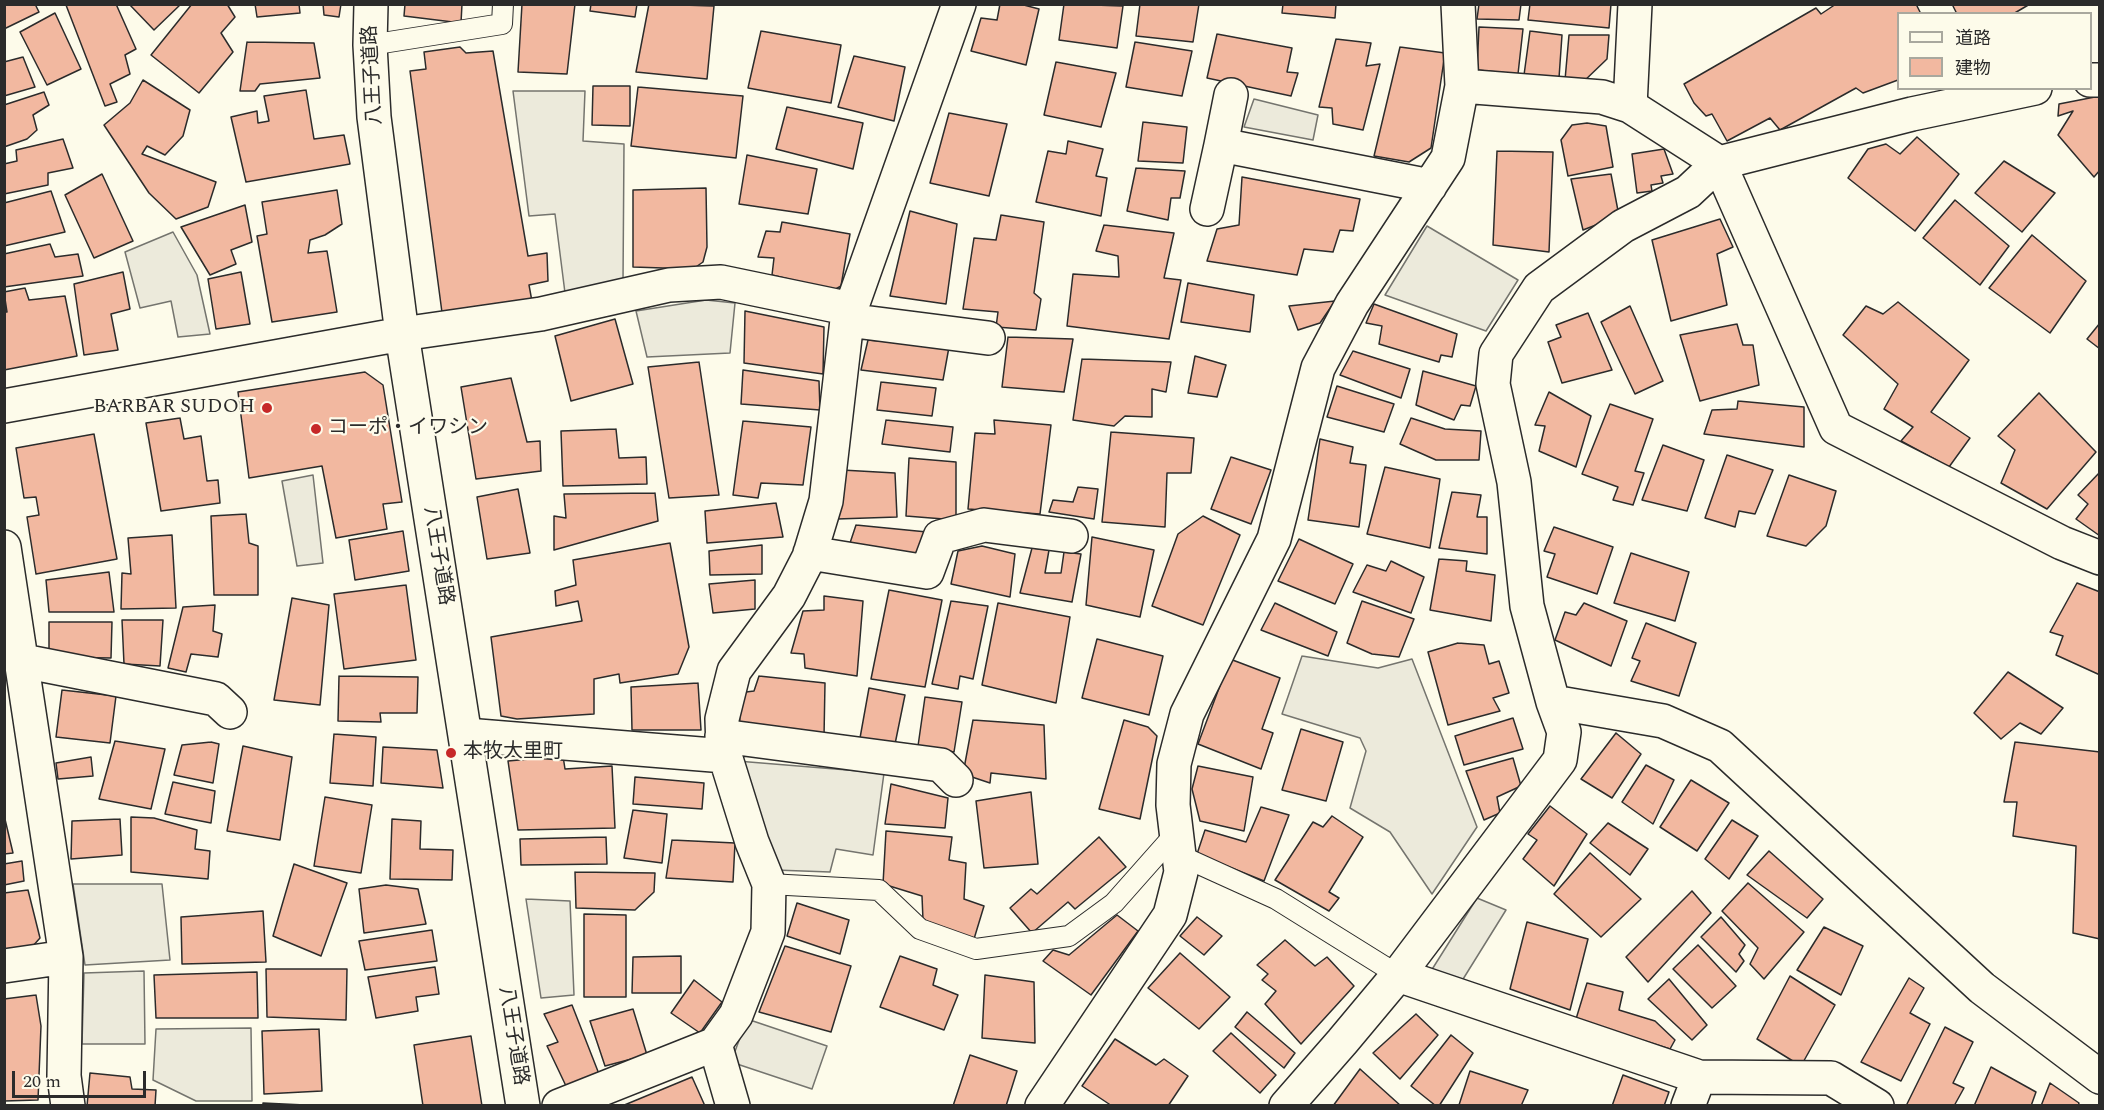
<!DOCTYPE html>
<html>
<head>
<meta charset="utf-8">
<style>
  body { margin:0 }
  #map { position:relative; width:2104px; height:1110px; overflow:hidden; background:#fdfbea; font-family:Spectral,"Noto Sans JP",serif }
  canvas { display:block }
  .frame { position:absolute; inset:0; border:6px solid #2b2b2b; pointer-events:none }
  .legend { position:absolute; left:1897px; top:12px; width:195px; height:78px; box-sizing:border-box; background:#fdfbea; border:2px solid #a9a89e; margin:0; padding:8px 10px; list-style:none; font-size:18px; color:#2b2b2b }
  .legend li { display:flex; align-items:center; gap:12px; height:30px }
  .legend b { width:30px; border:2px solid #a9a89e }
  .scale { position:absolute; left:12px; top:1071px; width:134px; height:27px; box-sizing:border-box; border:3px solid #2b2b2b; border-top:0; padding-left:8px; font-size:18px; line-height:21px; white-space:nowrap; color:#2b2b2b; -webkit-text-stroke:4px #fdfbea; paint-order:stroke }
</style>
</head>
<body>
<div id="map">
<canvas width="2104" height="1110"></canvas>
<div class="frame"></div>
<ul class="legend">
<li><b style="height:8px;background:#fdfbea"></b>道路</li>
<li><b style="height:16px;background:#f2b8a0"></b>建物</li>
</ul>
<div class="scale">20 m</div>
</div>
<script>
const ctx = document.querySelector('canvas').getContext('2d');
ctx.lineJoin = 'round';
function paint(path, color) { ctx.fillStyle = color; ctx.fill(path, 'evenodd'); }
const toPath = rows => new Path2D(rows.map(r => 'M' + r).join(''));
function strokePath(path, color, width, dash) { ctx.strokeStyle = color; ctx.lineWidth = width; ctx.lineCap = dash ? 'butt' : 'round'; ctx.setLineDash(dash || []); ctx.stroke(path); }
function write(font, color, halo, rows, align = 'center') {
  ctx.font = font + ' Spectral,"Noto Sans JP",serif'; ctx.lineWidth = 4.5; ctx.setLineDash([]); ctx.textBaseline = 'middle'; ctx.strokeStyle = halo; ctx.fillStyle = color; for (const [text, x, y, turn = 0] of rows) {
    ctx.save(); ctx.translate(x, y); ctx.rotate((+turn || 0) * Math.PI / 180); ctx.textAlign = isNaN(turn) ? turn : align; if (halo) ctx.strokeText(text, 0, 0); ctx.fillText(text, 0, 0); ctx.restore();
  }
}
const parking = toPath([
  [513,91,585,91,583,141,624,144,623,282,565,293,555,214,529,216,513,91],
  [1254,99,1318,115,1313,140,1244,127,1254,99],
  [1427,226,1518,280,1486,331,1385,295,1427,226],
  [173,232,197,275,210,334,178,337,171,301,140,308,125,252,173,232],
  [706,300,735,303,730,353,647,357,636,311,706,300],
  [313,475,323,563,297,566,282,481,313,475],
  [1302,656,1378,668,1412,659,1477,827,1432,894,1390,832,1350,808,1366,751,1360,738,1282,714,1302,656],
  [737,761,884,773,873,855,836,849,830,872,775,870,737,761],
  [73,884,162,884,170,960,85,965,73,884],
  [1477,898,1506,910,1460,984,1431,971,1477,898],
  [526,899,570,901,574,995,541,998,526,899],
  [144,971,145,1044,82,1044,84,973,144,971],
  [747,1019,827,1046,812,1089,731,1062,747,1019],
  [251,1028,252,1101,196,1101,153,1080,156,1029,251,1028]
]);
paint(parking, '#eceadb');
strokePath(parking, '#74746e', 1.5);
const building = toPath([
  [4,4,35,4,39,12,4,29,4,4],
  [68,4,116,4,136,49,125,55,130,74,110,84,117,102,105,106,66,5,68,4],
  [129,4,181,4,154,30,129,4],
  [192,4,227,4,235,17,221,33,233,52,199,93,151,55,192,4],
  [255,4,299,4,300,13,257,17,255,4],
  [323,4,341,4,339,17,324,15,323,4],
  [405,4,462,4,461,23,404,16,405,4],
  [522,4,575,4,567,74,518,72,522,4],
  [591,4,637,4,635,17,590,11,591,4],
  [649,4,714,6,707,79,636,72,649,4],
  [1000,4,1020,4,1039,9,1026,65,971,51,981,18,997,20,1000,4],
  [1064,4,1123,6,1117,48,1059,40,1064,4],
  [1140,4,1199,4,1193,42,1136,36,1140,4],
  [1283,4,1336,4,1335,18,1282,13,1283,4],
  [1479,4,1521,4,1519,20,1477,19,1479,4],
  [1530,4,1611,4,1609,28,1528,20,1530,4],
  [1836,4,1916,4,1921,14,1898,14,1898,80,1863,93,1856,88,1780,130,1770,118,1727,141,1712,114,1706,116,1694,103,1684,84,1816,8,1821,14,1836,4],
  [1952,4,2030,4,2013,14,1957,14,1952,4],
  [55,13,81,69,47,85,20,32,55,13],
  [1479,27,1523,29,1518,74,1477,70,1479,27],
  [761,31,841,45,831,103,748,88,761,31],
  [1530,31,1562,35,1559,78,1524,75,1530,31],
  [1217,34,1292,48,1287,72,1298,73,1291,96,1207,78,1217,34],
  [1569,35,1609,35,1607,59,1581,84,1565,80,1569,35],
  [1336,39,1371,43,1366,66,1380,64,1363,130,1333,124,1332,108,1319,107,1336,39],
  [247,42,314,43,320,78,260,84,255,91,240,91,247,42],
  [1135,42,1192,51,1182,96,1126,87,1135,42],
  [460,47,466,53,493,51,528,256,547,253,548,281,529,285,533,307,443,320,410,71,426,69,424,52,460,47],
  [1400,47,1445,53,1431,148,1409,162,1374,156,1400,47],
  [854,56,905,67,894,121,838,107,854,56],
  [23,57,35,87,4,96,4,62,23,57],
  [1056,62,1116,73,1101,127,1044,115,1056,62],
  [143,80,190,110,183,136,165,155,147,146,142,154,216,182,208,207,176,219,149,193,104,125,130,103,143,80],
  [593,86,630,86,630,126,592,125,593,86],
  [638,87,743,96,736,158,631,146,638,87],
  [306,90,314,139,344,135,350,164,246,182,231,117,257,111,258,123,269,121,264,96,306,90],
  [44,92,49,105,33,115,37,130,27,139,4,147,4,105,44,92],
  [2100,96,2100,170,2094,177,2058,135,2073,111,2058,116,2059,104,2100,96],
  [787,107,863,123,853,169,776,149,787,107],
  [949,113,1007,124,989,196,930,183,949,113],
  [1143,122,1187,127,1183,163,1138,161,1143,122],
  [1587,123,1606,126,1613,167,1568,176,1561,140,1572,125,1587,123],
  [1917,137,1959,174,1915,231,1848,178,1868,149,1886,144,1900,154,1917,137],
  [63,139,73,168,48,173,48,185,4,194,4,164,17,161,16,150,63,139],
  [1068,141,1103,149,1096,176,1107,178,1101,216,1036,202,1048,151,1066,154,1068,141],
  [1664,149,1673,174,1661,176,1663,183,1651,185,1652,191,1637,193,1632,154,1664,149],
  [1497,151,1553,152,1549,252,1493,245,1497,151],
  [747,155,817,169,808,214,739,204,747,155],
  [2004,161,2055,193,2022,232,1975,193,2004,161],
  [1136,168,1185,171,1180,198,1171,198,1168,220,1127,211,1136,168],
  [102,174,133,241,94,258,65,195,102,174],
  [1611,174,1619,216,1583,230,1571,179,1611,174],
  [1242,177,1360,199,1353,231,1340,230,1333,252,1304,249,1297,275,1207,261,1217,229,1239,225,1242,177],
  [706,188,707,247,703,262,693,269,633,267,633,190,706,188],
  [337,190,342,224,325,235,310,240,308,253,327,251,337,312,272,322,257,236,267,234,262,202,337,190],
  [51,191,65,232,4,246,4,203,51,191],
  [1955,200,2009,246,1980,285,1923,238,1955,200],
  [245,205,252,242,231,250,236,264,210,275,181,227,245,205],
  [910,211,957,224,946,304,890,296,910,211],
  [1001,215,1044,222,1034,293,1041,299,1036,330,996,327,998,312,963,309,974,238,996,240,1001,215],
  [1720,219,1733,247,1717,254,1727,305,1671,321,1652,240,1720,219],
  [782,222,850,234,841,286,834,290,772,275,774,258,758,257,766,231,780,232,782,222],
  [1104,225,1174,233,1164,278,1181,280,1169,339,1067,326,1073,274,1119,277,1118,256,1096,251,1104,225],
  [2032,235,2086,281,2050,333,1989,288,2032,235],
  [50,244,55,257,78,254,83,276,4,287,4,254,50,244],
  [123,272,130,309,111,314,118,350,84,355,74,284,123,272],
  [241,272,250,324,216,329,208,279,241,272],
  [1188,283,1254,295,1250,332,1181,322,1188,283],
  [25,288,29,300,65,296,77,356,4,370,4,312,7,312,4,292,25,288],
  [1335,301,1320,323,1298,330,1289,306,1335,301],
  [1898,302,1969,360,1931,412,1970,438,1949,467,1901,441,1913,427,1884,409,1898,384,1843,335,1866,306,1883,314,1898,302],
  [1374,304,1457,334,1452,357,1441,355,1439,362,1379,344,1382,326,1366,323,1374,304],
  [1630,306,1663,381,1635,394,1601,322,1630,306],
  [745,311,824,327,823,374,744,363,745,311],
  [1588,313,1612,370,1562,383,1548,342,1561,337,1556,325,1588,313],
  [615,319,633,384,571,401,555,336,615,319],
  [2100,323,2100,349,2087,339,2100,323],
  [1737,324,1743,345,1753,345,1759,385,1700,401,1680,335,1737,324],
  [1008,337,1073,339,1064,392,1002,387,1008,337],
  [868,340,949,347,943,380,861,370,868,340],
  [1353,351,1410,369,1401,398,1340,375,1353,351],
  [1195,356,1226,365,1217,397,1188,393,1195,356],
  [1082,359,1171,362,1166,392,1152,389,1152,417,1125,416,1114,426,1073,420,1082,359],
  [699,362,719,495,669,498,648,367,699,362],
  [743,370,819,381,820,410,741,404,743,370],
  [1423,371,1476,386,1470,406,1461,405,1454,420,1416,405,1423,371],
  [365,372,383,385,402,502,383,504,387,529,336,538,322,466,249,478,238,392,365,372],
  [511,378,527,442,540,441,541,471,476,479,461,387,511,378],
  [881,382,936,388,932,416,877,410,881,382],
  [1337,386,1394,404,1384,432,1327,417,1337,386],
  [1549,392,1591,416,1576,467,1539,451,1545,426,1535,425,1549,392],
  [2039,393,2096,452,2047,509,2001,483,2015,450,1998,436,2039,393],
  [1738,401,1804,407,1804,447,1704,434,1712,410,1737,409,1738,401],
  [1610,404,1653,419,1635,471,1644,473,1633,505,1613,500,1618,487,1582,474,1610,404],
  [180,418,184,439,201,436,207,481,218,480,220,503,161,511,146,423,180,418],
  [1411,418,1445,429,1481,431,1479,460,1436,460,1400,444,1411,418],
  [886,420,953,427,950,452,882,444,886,420],
  [994,420,1051,425,1040,514,968,509,975,433,995,434,994,420],
  [743,421,811,427,803,485,761,483,758,498,733,495,743,421],
  [616,429,619,458,646,457,647,484,563,486,561,431,616,429],
  [1111,432,1194,438,1191,473,1167,473,1165,527,1102,522,1111,432],
  [94,434,117,559,36,574,27,517,39,515,36,497,24,498,16,448,94,434],
  [1320,439,1353,447,1350,463,1366,465,1359,527,1308,520,1320,439],
  [1663,445,1704,460,1687,511,1642,500,1663,445],
  [1727,455,1773,470,1755,514,1739,511,1735,527,1705,518,1727,455],
  [1231,457,1271,470,1251,524,1211,509,1231,457],
  [909,458,956,462,956,520,906,516,909,458],
  [1385,467,1440,479,1430,548,1367,534,1385,467],
  [842,470,895,473,897,517,837,519,842,470],
  [2100,472,2100,536,2076,519,2088,504,2078,495,2100,472],
  [1789,475,1836,491,1826,526,1806,546,1767,536,1789,475],
  [1078,487,1098,489,1094,519,1049,512,1053,500,1073,502,1078,487],
  [518,489,530,553,487,559,477,497,518,489],
  [1452,492,1481,495,1477,517,1487,517,1487,554,1439,548,1452,492],
  [655,493,658,521,554,550,554,516,566,518,564,494,655,493],
  [776,503,783,537,707,543,705,511,776,503],
  [246,514,249,543,258,546,258,595,214,595,211,516,246,514],
  [1203,516,1240,535,1203,625,1152,606,1178,534,1203,516],
  [856,525,927,532,919,562,849,546,856,525],
  [1554,527,1613,547,1597,594,1547,577,1555,554,1544,551,1554,527],
  [403,531,409,571,355,580,349,540,403,531],
  [172,535,176,608,121,609,122,573,131,574,128,538,172,535],
  [1092,537,1154,550,1140,617,1086,605,1092,537],
  [1299,539,1353,564,1335,604,1278,581,1299,539],
  [670,543,689,647,678,674,620,683,619,674,594,679,594,714,517,719,501,716,491,637,582,621,578,601,556,606,555,591,576,585,573,560,670,543],
  [762,545,762,574,710,575,709,551,762,545],
  [982,546,1015,554,1010,597,951,584,958,551,982,546],
  [1032,548,1049,550,1045,573,1061,573,1064,552,1081,554,1072,602,1020,593,1032,548],
  [1631,553,1689,572,1675,621,1614,603,1631,553],
  [1439,559,1467,561,1466,571,1495,575,1491,621,1430,610,1439,559],
  [1391,561,1424,577,1411,613,1353,592,1367,565,1386,571,1391,561],
  [109,572,114,612,49,612,46,580,109,572],
  [755,580,755,609,713,613,709,584,755,580],
  [2077,583,2100,592,2100,675,2056,655,2063,636,2050,632,2077,583],
  [406,585,416,660,344,669,334,594,406,585],
  [889,590,942,600,925,687,871,679,889,590],
  [824,596,863,601,857,676,805,668,804,654,791,653,803,611,824,610,824,596],
  [292,598,329,605,320,705,274,700,292,598],
  [951,601,988,606,973,679,960,676,958,689,932,684,951,601],
  [1362,601,1414,619,1399,657,1372,654,1347,643,1362,601],
  [998,603,1070,617,1056,703,982,685,998,603],
  [1275,603,1337,632,1328,656,1261,630,1275,603],
  [1584,603,1627,621,1611,666,1555,640,1565,612,1576,615,1584,603],
  [215,605,213,631,222,634,218,657,191,654,186,672,168,668,183,607,215,605],
  [122,620,163,620,160,666,124,664,122,620],
  [49,622,112,622,111,658,49,657,49,622],
  [1646,623,1696,643,1679,696,1631,681,1640,661,1632,658,1646,623],
  [1097,639,1163,656,1149,715,1082,698,1097,639],
  [1458,643,1484,645,1489,664,1499,661,1509,693,1493,698,1500,711,1448,725,1428,652,1458,643],
  [1230,659,1280,678,1262,729,1273,733,1261,769,1198,744,1230,659],
  [2008,672,2063,708,2041,734,2020,723,2001,739,1974,713,2008,672],
  [339,676,418,677,417,713,380,713,381,722,338,721,339,676],
  [759,676,825,683,824,737,740,727,739,701,746,692,754,691,759,676],
  [698,683,701,730,632,730,631,687,698,683],
  [869,688,905,695,894,749,860,738,869,688],
  [62,690,116,696,110,743,56,737,62,690],
  [925,697,962,702,954,752,918,746,925,697],
  [1513,718,1523,749,1464,765,1455,736,1513,718],
  [973,720,1044,725,1046,779,991,773,990,783,963,774,973,720],
  [1124,720,1148,727,1157,736,1140,819,1099,809,1124,720],
  [1301,729,1343,742,1326,801,1282,790,1301,729],
  [1616,733,1641,754,1612,798,1581,779,1616,733],
  [334,734,376,737,373,786,330,783,334,734],
  [115,741,165,749,151,809,99,799,115,741],
  [211,742,219,744,213,783,174,775,182,745,211,742],
  [2015,742,2100,752,2100,939,2073,933,2076,846,2013,836,2017,802,2004,802,2015,742],
  [243,746,292,757,280,840,227,831,243,746],
  [383,747,437,750,443,788,381,783,383,747],
  [563,756,565,769,612,766,615,828,518,830,508,761,563,756],
  [91,757,93,776,58,779,56,763,91,757],
  [1513,758,1521,786,1497,797,1500,813,1484,820,1466,771,1513,758],
  [1646,765,1674,780,1653,824,1622,802,1646,765],
  [1198,766,1253,777,1244,831,1200,821,1192,789,1198,766],
  [635,777,704,783,702,809,633,804,635,777],
  [1691,780,1729,803,1697,851,1660,827,1691,780],
  [173,782,215,791,211,823,165,814,173,782],
  [891,784,948,798,945,828,885,824,891,784],
  [1031,792,1038,864,984,868,976,801,1031,792],
  [325,797,372,805,361,873,314,866,325,797],
  [1550,806,1587,834,1554,886,1523,859,1537,840,1528,834,1550,806],
  [1261,807,1289,815,1264,881,1197,854,1205,830,1246,842,1261,807],
  [633,810,667,814,662,863,624,858,633,810],
  [4,815,13,853,4,854,4,815],
  [1332,816,1363,837,1329,892,1339,898,1329,911,1275,880,1313,822,1323,827,1332,816],
  [131,817,154,818,197,830,195,849,210,851,208,879,131,872,131,817],
  [120,819,122,855,71,859,72,821,120,819],
  [392,819,421,821,420,849,453,850,452,880,390,879,392,819],
  [1732,820,1758,836,1729,879,1705,859,1732,820],
  [1608,823,1648,849,1630,875,1590,843,1608,823],
  [886,831,952,837,949,860,966,863,964,899,984,906,974,939,923,920,922,896,883,884,886,831],
  [606,837,607,864,521,865,520,839,606,837],
  [1099,837,1126,867,1075,909,1068,902,1032,933,1010,908,1031,889,1037,894,1099,837],
  [672,840,735,843,733,882,666,878,672,840],
  [1769,851,1823,899,1807,918,1747,875,1769,851],
  [1590,853,1641,899,1601,937,1554,894,1590,853],
  [22,861,24,881,4,885,4,864,22,861],
  [294,864,347,883,321,956,273,936,294,864],
  [575,872,655,873,654,892,635,910,576,908,575,872],
  [1748,883,1804,932,1764,979,1750,964,1758,948,1722,911,1748,883],
  [386,885,418,889,426,924,364,933,359,889,386,885],
  [28,890,40,938,32,947,4,949,4,893,28,890],
  [1692,891,1711,913,1648,982,1626,957,1692,891],
  [797,903,849,920,840,954,787,936,797,903],
  [263,911,266,962,182,964,181,917,263,911],
  [584,914,626,915,626,997,584,997,584,914],
  [1117,915,1138,931,1091,995,1043,961,1053,950,1069,955,1117,915],
  [1197,917,1222,936,1204,955,1180,936,1197,917],
  [1721,917,1745,945,1739,954,1744,961,1736,972,1701,937,1721,917],
  [1527,922,1588,939,1570,1010,1510,989,1527,922],
  [1824,927,1863,946,1841,995,1797,970,1824,927],
  [432,930,437,961,365,970,359,941,432,930],
  [1285,940,1315,966,1327,957,1354,986,1301,1044,1265,1004,1276,991,1262,980,1268,974,1257,965,1285,940],
  [1698,945,1736,986,1712,1008,1673,969,1698,945],
  [785,946,851,966,831,1032,759,1012,785,946],
  [1180,953,1230,997,1199,1029,1148,988,1180,953],
  [681,956,681,993,632,993,633,957,681,956],
  [900,956,937,969,933,985,958,995,944,1030,880,1007,900,956],
  [435,967,439,994,416,997,418,1011,376,1018,368,977,435,967],
  [266,969,347,969,346,1020,267,1017,266,969],
  [257,972,258,1018,156,1018,154,975,257,972],
  [985,975,1034,982,1035,1043,982,1038,985,975],
  [1790,976,1835,1005,1801,1066,1757,1039,1790,976],
  [1909,978,1924,988,1910,1013,1930,1024,1901,1081,1861,1062,1909,978],
  [1669,979,1707,1025,1692,1040,1648,999,1669,979],
  [694,980,722,1002,700,1033,671,1013,694,980],
  [1587,983,1623,992,1619,1010,1655,1021,1675,1040,1670,1049,1576,1019,1587,983],
  [36,995,41,1026,38,1100,4,1101,4,999,36,995],
  [572,1005,599,1074,566,1086,547,1046,558,1042,544,1014,572,1005],
  [633,1009,647,1055,605,1066,590,1021,633,1009],
  [1247,1012,1295,1053,1284,1068,1235,1027,1247,1012],
  [1416,1014,1438,1035,1400,1079,1373,1053,1416,1014],
  [1945,1027,1973,1042,1953,1083,1964,1088,1954,1106,1906,1106,1945,1027],
  [319,1029,322,1091,264,1094,262,1031,319,1029],
  [1231,1033,1276,1075,1260,1093,1213,1051,1231,1033],
  [1451,1035,1473,1053,1439,1106,1436,1106,1411,1086,1451,1035],
  [471,1036,482,1106,423,1106,414,1045,471,1036],
  [1115,1039,1156,1065,1164,1059,1188,1076,1168,1106,1112,1106,1082,1086,1115,1039],
  [970,1055,1017,1071,1006,1106,953,1106,970,1055],
  [1991,1067,2036,1092,2031,1106,1974,1106,1991,1067],
  [1360,1069,1401,1106,1333,1106,1360,1069],
  [1470,1071,1528,1090,1521,1106,1459,1105,1470,1071],
  [90,1073,130,1077,132,1089,156,1090,155,1106,87,1106,90,1073],
  [1623,1075,1669,1092,1664,1106,1612,1106,1623,1075],
  [692,1077,705,1106,622,1106,692,1077],
  [2050,1083,2079,1103,2078,1106,2041,1106,2050,1083],
  [263,1103,305,1105,305,1106,263,1106,263,1103]
]);
paint(building, '#f2b8a0');
strokePath(building, '#2b2b2b', 1.5);
const service = toPath([
  [370,45,502,24,503,4],
  [1179,855,1276,899,1398,975],
  [769,884,879,890,920,929,976,949,1069,936,1114,903,1176,833]
]);
const minor = toPath([
  [2090,80,2100,80],
  [2035,88,1912,114,1719,163,1836,428,2062,543,2100,558],
  [1630,106,1635,4],
  [1221,145,1231,95],
  [1207,209,1221,145,1430,186],
  [847,320,988,338],
  [402,334,541,314,669,285,721,282,851,309],
  [4,547,66,957,64,1076,68,1106],
  [810,553,927,572,940,537,984,525,1071,536],
  [23,661,216,699,230,712],
  [1553,702,1663,721,1720,746,1982,988,2100,1077],
  [466,735,725,756],
  [722,736,941,765,956,780],
  [4,966,66,957],
  [1398,975,1699,1077,1831,1078,1877,1106],
  [715,1044,733,1106],
  [559,1106,715,1044,736,1015,768,932,769,884,752,842,723,749,722,719,734,671,789,596,809,557,826,501,847,320,959,4],
  [1042,1106,1170,915,1181,872,1173,805,1174,764,1187,714,1274,539,1318,368,1352,304,1448,158,1462,86],
  [1286,1106,1342,1042,1398,975,1560,760,1564,732,1553,702,1527,606,1514,482,1493,384,1496,354,1539,288,1623,226,1688,192,1719,163,1630,106,1602,97,1462,86,1458,4],
  [1688,1106,1699,1077]
]);
const tertiary = toPath([
  [371,4,370,45,374,117,402,334,523,1106],
  [4,406,402,334]
]);
strokePath(service, '#2b2b2b', 22);
strokePath(minor, '#2b2b2b', 36);
strokePath(tertiary, '#2b2b2b', 36);
strokePath(service, '#fdfbea', 20);
strokePath(minor, '#fdfbea', 33);
strokePath(tertiary, '#fdfbea', 33);
for (const [x, y, r, color] of [
  [267,408,6,"#c62828"],
  [316,429,6,"#c62828"],
  [451,753,6,"#c62828"]
]) { const dot = new Path2D(); dot.arc(x, y, r, 0, 2 * Math.PI); ctx.fillStyle = color; ctx.fill(dot); strokePath(dot, '#fdfbea', 2); }
write('20px', '#2b2b2b', '#fdfbea', [
  ["八王子道路",374,75,-93],
  ["八王子道路",437,556,81],
  ["八王子道路",512,1036,81]
]);
write('20px', '#2b2b2b', '#fdfbea', [
  ["BARBAR SUDOH",255,408,"right"],
  ["コーポ・イワシン",328,429],
  ["本牧大里町",463,753]
], 'left');
</script>
</body>
</html>
